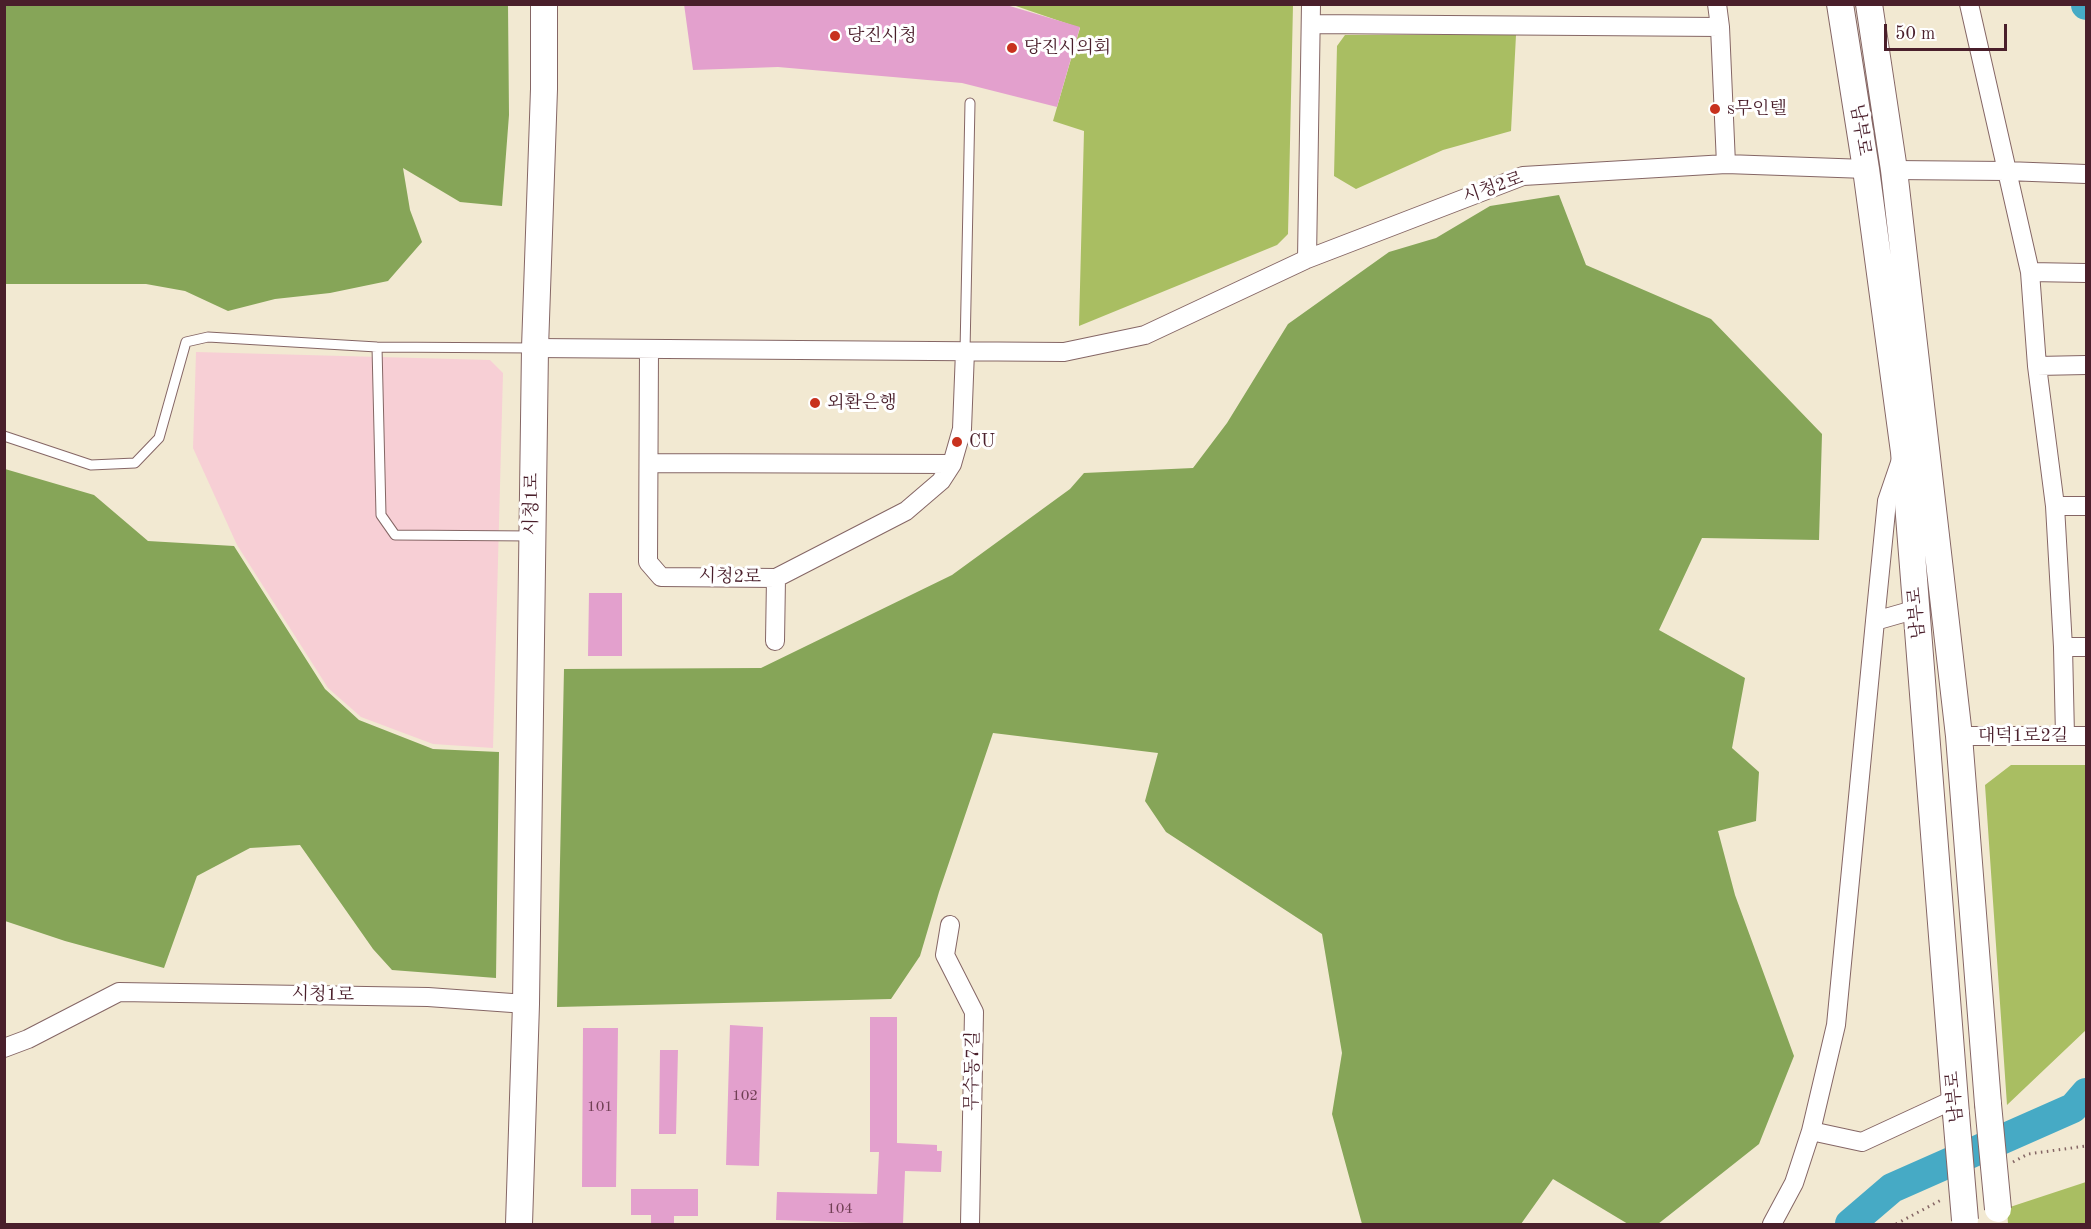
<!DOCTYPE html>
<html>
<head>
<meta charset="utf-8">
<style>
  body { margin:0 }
  #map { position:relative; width:2091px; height:1229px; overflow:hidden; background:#f2e9d2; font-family:"Old Standard TT",serif }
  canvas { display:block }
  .frame { position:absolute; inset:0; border:6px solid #4a1f2b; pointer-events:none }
  .scale { position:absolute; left:1884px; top:24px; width:123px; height:27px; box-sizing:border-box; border:3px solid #4a1f2b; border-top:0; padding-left:8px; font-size:18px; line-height:21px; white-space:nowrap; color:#4a1f2b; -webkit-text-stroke:4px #fff; paint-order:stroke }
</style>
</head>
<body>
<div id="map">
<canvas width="2091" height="1229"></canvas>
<div class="frame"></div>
<div class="scale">50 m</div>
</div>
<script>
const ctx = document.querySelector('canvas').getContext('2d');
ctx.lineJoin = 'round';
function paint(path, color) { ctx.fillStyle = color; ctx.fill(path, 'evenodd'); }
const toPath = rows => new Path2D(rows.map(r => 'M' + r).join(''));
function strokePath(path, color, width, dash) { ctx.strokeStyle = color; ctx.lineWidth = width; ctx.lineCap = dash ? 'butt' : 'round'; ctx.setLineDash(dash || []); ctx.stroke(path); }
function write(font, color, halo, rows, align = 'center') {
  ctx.font = font + ' "Old Standard TT","Noto Serif KR",serif'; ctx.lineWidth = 6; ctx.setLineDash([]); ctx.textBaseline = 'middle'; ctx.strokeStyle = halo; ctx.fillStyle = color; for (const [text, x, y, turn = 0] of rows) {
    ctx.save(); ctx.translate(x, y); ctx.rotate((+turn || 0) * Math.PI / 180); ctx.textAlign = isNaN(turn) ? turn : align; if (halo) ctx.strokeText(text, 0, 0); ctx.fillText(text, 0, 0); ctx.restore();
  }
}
paint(toPath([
  [196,352,490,360,503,373,493,748,433,744,361,717,328,688,237,545,193,448]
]), '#f7cfd5');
paint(toPath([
  [1013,5,1293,5,1288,234,1277,245,1079,326,1084,131,1053,121,1080,28],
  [1345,35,1516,35,1511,131,1443,150,1356,189,1334,176,1337,46],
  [2011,765,2086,765,2086,1030,2007,1105,1985,785],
  [2086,1182,2086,1224,2008,1224,2007,1208]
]), '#a9be62');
paint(toPath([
  [4,5,508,5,509,115,502,206,460,202,403,168,410,210,422,242,388,281,330,293,275,299,228,311,185,291,146,284,5,284],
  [1559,195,1586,265,1711,319,1822,434,1819,540,1702,538,1659,630,1745,678,1732,748,1759,772,1756,821,1718,831,1735,895,1794,1056,1759,1144,1658,1224,1628,1224,1553,1179,1521,1224,1362,1224,1332,1114,1342,1053,1322,934,1166,832,1145,801,1158,753,993,733,939,892,920,956,891,999,557,1007,564,669,761,668,952,575,1070,489,1084,473,1193,468,1227,423,1288,324,1389,252,1436,238,1490,206],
  [5,469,94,495,148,541,234,546,325,689,359,720,433,749,499,752,496,978,392,970,373,949,300,845,250,848,197,876,164,968,65,941,5,921]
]), '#86a558');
strokePath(toPath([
  [2086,4,2086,5],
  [1850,1224,1892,1188,2073,1108,2086,1093]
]), '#46aac5', 30);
paint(toPath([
  [684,4,1003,4,1080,27,1057,107,962,83,778,67,693,70],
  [589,593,622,593,622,656,588,656],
  [870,1017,897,1017,897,1143,937,1145,937,1151,942,1151,941,1172,905,1171,903,1224,776,1220,777,1192,877,1194,879,1152,870,1152],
  [730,1025,763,1027,759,1166,726,1165],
  [583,1028,618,1028,616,1187,582,1187],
  [660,1050,678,1050,676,1134,659,1134],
  [631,1189,698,1189,698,1216,674,1216,674,1224,651,1224,651,1215,631,1215]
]), '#e3a0cd');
const lane = toPath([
  [377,347,381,515,395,535,532,536],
  [965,351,970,103],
  [4,436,91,465,135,463,159,438,186,342,208,337,377,347,534,348]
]);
const street = toPath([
  [1717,4,1720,27,1726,164],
  [1969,4,2030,272,2037,366,2055,506,2063,647,2065,736],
  [1311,24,1720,27],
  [1894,170,2006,171,2086,174],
  [1307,259,1311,4],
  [2030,272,2086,273],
  [535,348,1064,352,1145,335,1307,259,1523,176,1726,164,1866,169],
  [649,349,648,562,661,577,776,578,906,511,941,481,952,464,962,429,965,351],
  [2037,366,2086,365],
  [649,463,952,464],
  [2055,506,2086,506],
  [1875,621,1887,501,1901,460],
  [775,641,776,578],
  [2063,647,2086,647],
  [1959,736,2086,736],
  [950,925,945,955,974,1012,970,1224],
  [4,1048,28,1039,119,992,428,997,526,1004],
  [1811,1131,1862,1142,1955,1099],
  [1772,1224,1794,1183,1811,1131,1836,1025,1875,621,1917,609]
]);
const secondary = toPath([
  [1840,4,1866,169,1904,452,1956,1114],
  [1869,4,1894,170,1959,736,1988,1104],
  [519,1224,526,1004,535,348,544,89,544,4]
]);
strokePath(lane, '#856665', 11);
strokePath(street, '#856665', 20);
strokePath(secondary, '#856665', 28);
strokePath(toPath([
  [2013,1162,2028,1154,2086,1146],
  [1896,1224,1943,1199]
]), '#856665', 3, [1.5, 4.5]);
strokePath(lane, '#fff', 9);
strokePath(street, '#fff', 18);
strokePath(secondary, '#fff', 26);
const secondaryBridge = toPath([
  [1988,1104,1998,1209],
  [1956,1114,1965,1220]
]);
strokePath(secondaryBridge, '#856665', 28, []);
strokePath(secondaryBridge, '#fff', 26);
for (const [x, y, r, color] of [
  [835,36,6,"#c8321e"],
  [1012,48,6,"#c8321e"],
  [1715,109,6,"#c8321e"],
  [815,403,6,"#c8321e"],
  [957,442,6,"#c8321e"]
]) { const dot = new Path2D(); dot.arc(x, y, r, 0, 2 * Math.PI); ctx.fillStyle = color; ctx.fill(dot); strokePath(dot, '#fff', 2); }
write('15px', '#703f54', null, [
  ["102",745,1096],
  ["101",600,1107],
  ["104",840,1209]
]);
write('18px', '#4a1f2b', '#fff', [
  ["당진시청",847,36],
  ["당진시의회",1024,48],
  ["s무인텔",1727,109],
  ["외환은행",827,403],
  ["CU",969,442]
], 'left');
write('18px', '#4a1f2b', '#fff', [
  ["남부로",1860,130,81],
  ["시청2로",1493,188,-19],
  ["시청1로",532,504,-89],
  ["시청2로",730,577,1],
  ["남부로",1917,613,-95],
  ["대덕1로2길",2023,736],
  ["시청1로",323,995,1],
  ["무수동7길",973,1071,-89],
  ["남부로",1955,1097,-95]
]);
</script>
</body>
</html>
